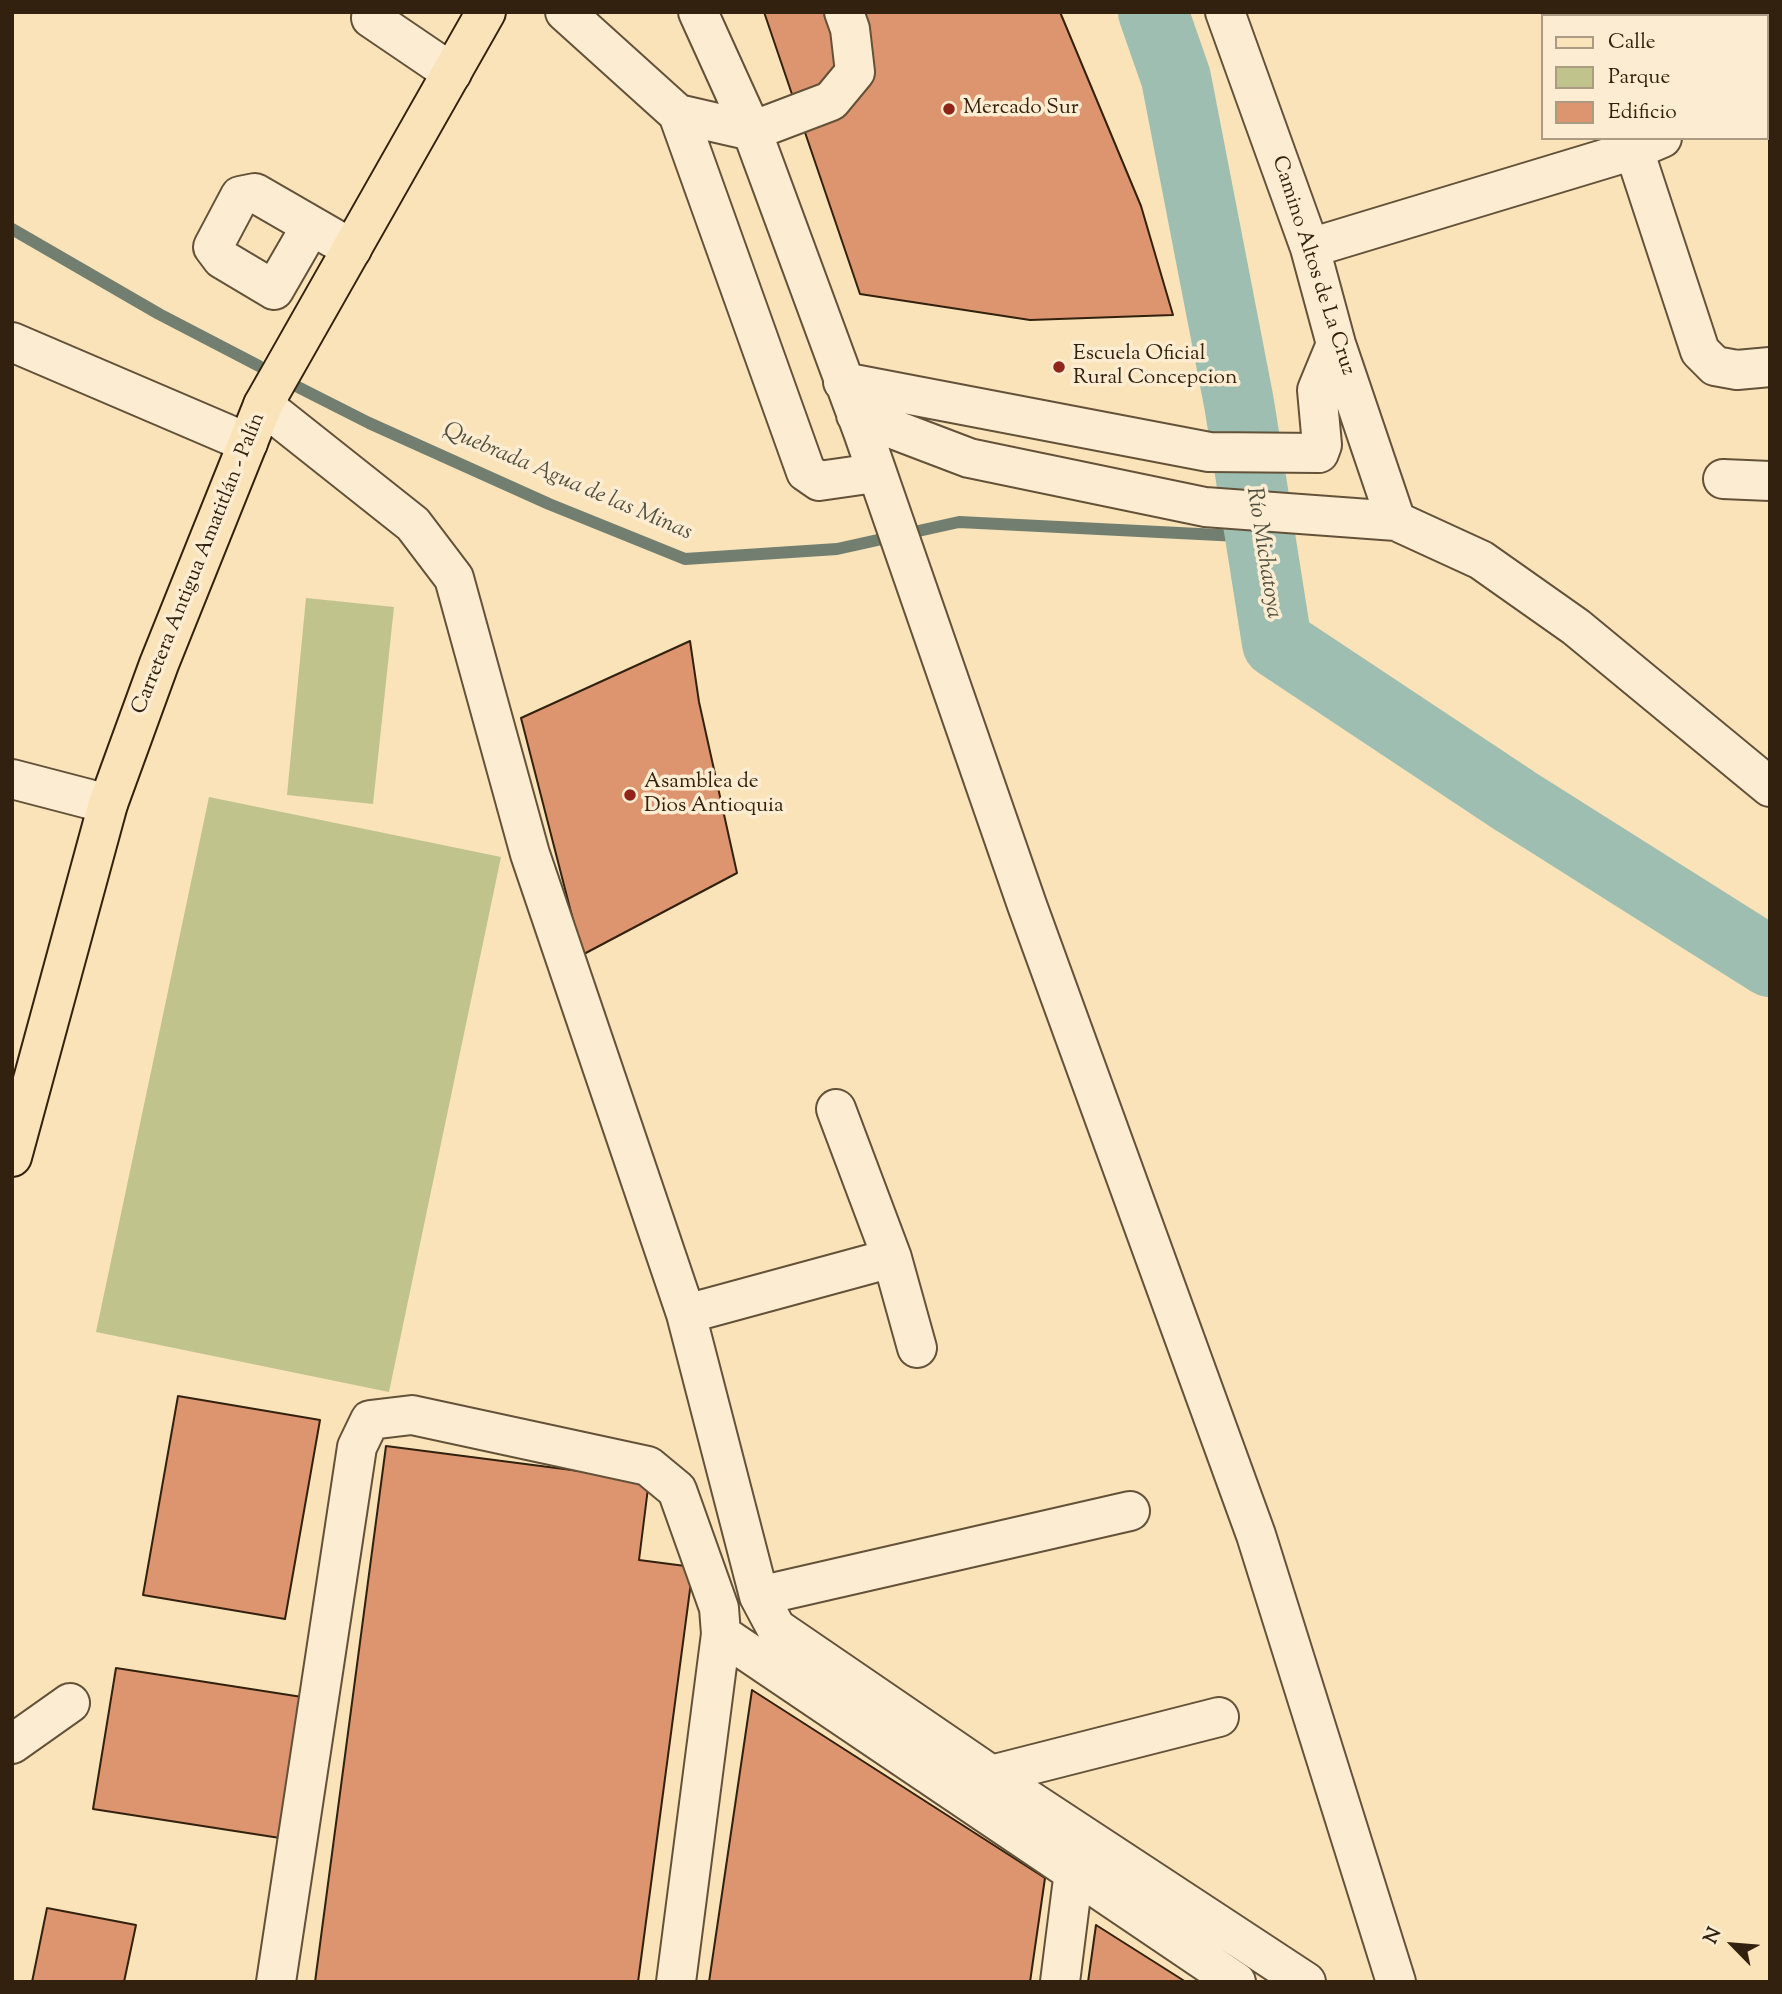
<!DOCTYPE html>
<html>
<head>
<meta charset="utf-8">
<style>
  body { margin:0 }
  #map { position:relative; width:1782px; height:1994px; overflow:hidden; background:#fae3b9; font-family:"Sorts Mill Goudy",serif }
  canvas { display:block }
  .frame { position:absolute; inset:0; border:14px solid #31210e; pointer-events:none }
  .legend { position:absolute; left:1541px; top:14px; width:228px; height:126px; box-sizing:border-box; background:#fcedd2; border:2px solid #ab9b84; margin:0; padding:9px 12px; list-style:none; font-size:21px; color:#31210e }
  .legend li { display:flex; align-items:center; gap:14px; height:35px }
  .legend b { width:35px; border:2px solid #ab9b84 }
  .north { position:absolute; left:1698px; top:1910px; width:70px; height:70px; -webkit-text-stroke:5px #fcedd2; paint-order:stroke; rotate:295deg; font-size:19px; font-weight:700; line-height:28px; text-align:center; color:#31210e }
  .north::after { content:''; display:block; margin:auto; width:24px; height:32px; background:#31210e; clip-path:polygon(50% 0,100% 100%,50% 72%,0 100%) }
</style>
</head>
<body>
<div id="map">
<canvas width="1782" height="1994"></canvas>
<div class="frame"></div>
<ul class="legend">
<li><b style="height:9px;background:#fae3b9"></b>Calle</li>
<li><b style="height:19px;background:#c1c38d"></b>Parque</li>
<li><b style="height:19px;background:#dd9570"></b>Edificio</li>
</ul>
<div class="north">N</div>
</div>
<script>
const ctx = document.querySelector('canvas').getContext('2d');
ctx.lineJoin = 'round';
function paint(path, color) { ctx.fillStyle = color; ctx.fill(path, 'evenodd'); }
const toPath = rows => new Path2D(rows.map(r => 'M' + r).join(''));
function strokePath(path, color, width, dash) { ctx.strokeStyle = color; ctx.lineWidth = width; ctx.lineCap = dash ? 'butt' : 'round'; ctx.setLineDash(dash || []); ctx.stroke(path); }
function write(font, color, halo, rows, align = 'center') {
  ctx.font = font + ' "Sorts Mill Goudy",serif'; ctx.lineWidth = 7; ctx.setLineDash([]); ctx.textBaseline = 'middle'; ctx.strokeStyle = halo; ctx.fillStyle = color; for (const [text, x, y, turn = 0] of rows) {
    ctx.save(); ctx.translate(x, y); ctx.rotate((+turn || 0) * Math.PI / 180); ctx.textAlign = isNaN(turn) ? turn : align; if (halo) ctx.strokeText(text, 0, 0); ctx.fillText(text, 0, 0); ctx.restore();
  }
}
paint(toPath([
  [306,598,394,607,373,804,287,795],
  [209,797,501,857,389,1392,96,1332]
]), '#c1c38d');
strokePath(toPath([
  [12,229,159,314,259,366],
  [288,382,369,423,549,504,685,559,837,549,959,522,1259,537]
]), '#727f70', 12);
strokePath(toPath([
  [1153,12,1176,78,1239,403,1277,643,1515,801,1770,962]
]), '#9ebeb1', 70);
const building = toPath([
  [764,12,1060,12,1141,206,1173,315,1030,320,860,294,764,12],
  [690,641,699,702,737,873,582,955,521,718,690,641],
  [178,1396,320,1420,285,1619,143,1595,178,1396],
  [386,1446,649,1480,639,1560,693,1567,638,1982,315,1982,386,1446],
  [116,1668,302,1697,280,1838,93,1809,116,1668],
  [752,1690,1045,1878,1030,1982,709,1982,752,1690],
  [47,1908,136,1925,124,1982,32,1982,47,1908],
  [1096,1925,1186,1982,1088,1982,1096,1925]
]);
paint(building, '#dd9570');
strokePath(building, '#31210e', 2);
const minor = toPath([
  [373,12,371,18,452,73],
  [565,12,678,114,752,131,831,101,855,72,850,29,844,12],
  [698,12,752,131,863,432,1027,905,1256,1535,1396,1982],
  [1225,12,1310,248,1336,344,1396,521],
  [1766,93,1770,91],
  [678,114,806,472,819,481,875,473],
  [1634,150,1700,351,1715,366,1737,370,1770,367],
  [311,226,274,290,222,259,213,247,240,196,255,193,352,249],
  [1310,248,1634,150,1662,138],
  [12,342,248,443],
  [843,382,1209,452,1319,453,1322,445,1317,390,1336,344],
  [263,405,413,524,454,578,530,854,686,1314,759,1596,776,1628,991,1775,1306,1982],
  [856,415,969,458,1205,507,1396,521,1481,560,1576,627,1770,787],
  [1723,479,1770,481],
  [12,779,108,804],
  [836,1109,892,1258,917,1348],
  [686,1314,892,1258],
  [759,1596,1130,1511],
  [721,1634,1236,1982],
  [12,1744,70,1703],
  [991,1775,1219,1717],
  [276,1982,357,1447,370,1420,412,1415,648,1466,677,1490,719,1608,721,1634,676,1982],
  [1060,1982,1074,1871]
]);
const major = toPath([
  [12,1157,108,804,159,664,263,405,486,12]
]);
strokePath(minor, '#635239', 42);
strokePath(major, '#31210e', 42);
strokePath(minor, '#fcedd2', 38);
strokePath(major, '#fae3b9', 38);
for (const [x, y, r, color] of [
  [949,109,7,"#8f2418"],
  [1059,367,7,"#8f2418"],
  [630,795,7,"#8f2418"]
]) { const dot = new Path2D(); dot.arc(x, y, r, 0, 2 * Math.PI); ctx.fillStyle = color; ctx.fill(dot); strokePath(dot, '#fcedd2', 2.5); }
write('21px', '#31210e', '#fcedd2', [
  ["Mercado Sur",963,109],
  ["Escuela Oficial",1073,355],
  ["Rural Concepcion",1073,379],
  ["Asamblea de",644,783],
  ["Dios Antioquia",644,807]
], 'left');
write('21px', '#31210e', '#fcedd2', [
  ["Camino Altos de La Cruz",1312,266,72],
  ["Carretera Antigua Amatitlán - Palín",200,564,-68]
]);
write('italic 23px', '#52503f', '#fcedd2', [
  ["Quebrada Agua de las Minas",567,483,23],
  ["Río Michatoya",1262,553,81]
]);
</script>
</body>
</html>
